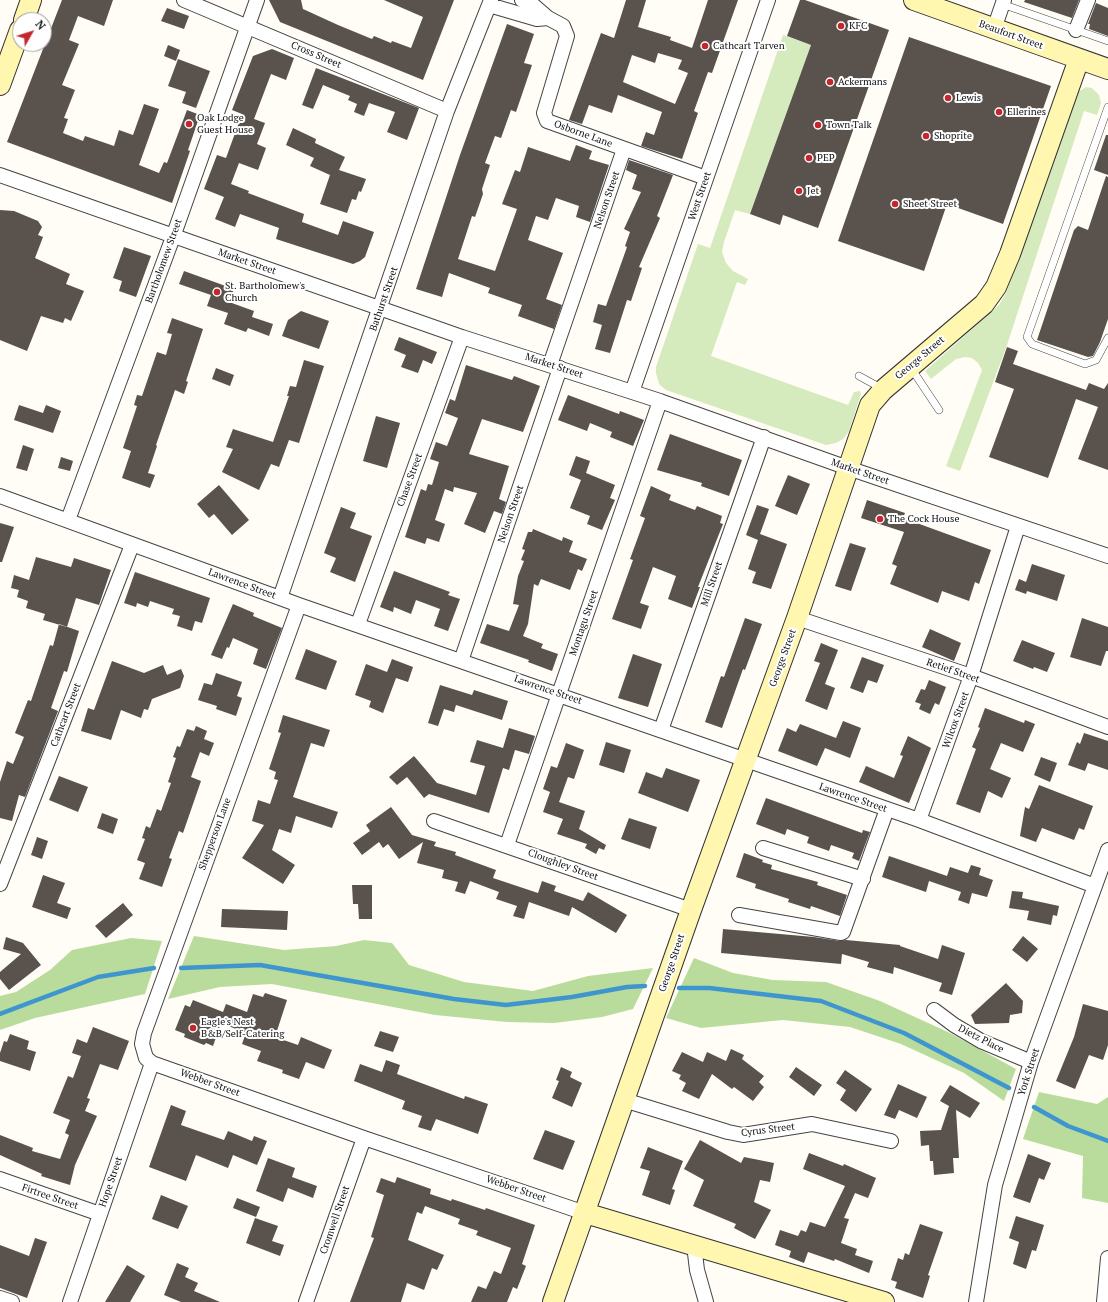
<!DOCTYPE html>
<html>
<head>
<meta charset="utf-8">
<style>
  body { margin:0 }
  #map { position:relative; width:1108px; height:1302px; overflow:hidden; background:#fffdf5; font-family:"PT Serif",serif }
  canvas { display:block }
  .north { position:absolute; left:12px; top:12px; width:40px; height:40px; box-sizing:border-box; background:#fff; border:1px solid #a0a0a0; border-radius:50%; rotate:51deg; font-size:11px; font-weight:700; line-height:16px; text-align:center; color:#111 }
  .north::after { content:''; display:block; margin:auto; width:14px; height:18px; background:#c4262e; clip-path:polygon(50% 0,100% 100%,50% 72%,0 100%) }
</style>
</head>
<body>
<div id="map">
<canvas width="1108" height="1302"></canvas>
<div class="north">N</div>
</div>
<script>
const ctx = document.querySelector('canvas').getContext('2d');
ctx.lineJoin = 'round';
function paint(path, color) { ctx.fillStyle = color; ctx.fill(path, 'evenodd'); }
const toPath = rows => new Path2D(rows.map(r => 'M' + r).join(''));
function strokePath(path, color, width, dash) { ctx.strokeStyle = color; ctx.lineWidth = width; ctx.lineCap = dash ? 'butt' : 'round'; ctx.setLineDash(dash || []); ctx.stroke(path); }
function write(font, color, halo, rows, align = 'center') {
  ctx.font = font + ' "PT Serif",serif'; ctx.lineWidth = 4; ctx.setLineDash([]); ctx.textBaseline = 'middle'; ctx.strokeStyle = halo; ctx.fillStyle = color; for (const [text, x, y, turn = 0] of rows) {
    ctx.save(); ctx.translate(x, y); ctx.rotate((+turn || 0) * Math.PI / 180); ctx.textAlign = isNaN(turn) ? turn : align; if (halo) ctx.strokeText(text, 0, 0); ctx.fillText(text, 0, 0); ctx.restore();
  }
}
paint(toPath([
  [783,35,811,45,750,214,735,210,724,242,722,252,726,263,733,271,748,279,745,285,737,282,711,356,848,405,854,392,860,391,861,394,849,431,843,439,836,443,826,445,666,390,659,384,656,373,656,367,698,244,710,248],
  [1086,87,1092,88,1099,95,1101,103,1097,115,1084,111,1006,348,960,471,946,466,982,370,978,363,972,358,965,357,956,359,931,379,925,371,986,317,999,305,1006,293,1070,102,1075,94]
]), '#d5ebbd');
paint(toPath([
  [194,936,284,950,336,946,364,940,392,943,409,965,464,982,533,991,588,976,653,968,633,1009,602,1017,554,1023,507,1022,435,1015,272,984,220,987,168,999],
  [131,938,162,941,145,994,35,1018,0,1030,0,996,16,992,50,970,72,950],
  [694,958,733,973,773,980,826,982,880,1001,950,1033,1016,1069,1004,1101,964,1073,901,1044,850,1027,783,1020,701,1028,666,1018],
  [1039,1092,1097,1104,1108,1097,1108,1203,1082,1198,1083,1156,1023,1139]
]), '#b9dc9c');
strokePath(toPath([
  [181,968,260,965,454,999,506,1005,572,997,627,987,645,986],
  [679,988,709,988,821,1001,904,1033,1009,1088],
  [0,1014,98,977,154,968],
  [1034,1107,1068,1126,1108,1141]
]), '#3f96cf', 4.5);
paint(toPath([
  [62,0,113,0,104,26,78,16,69,40,79,44,62,85,75,90,64,118,68,119,63,133,83,141,85,136,114,146,119,130,133,135,144,104,159,109,139,165,159,173,164,162,167,163,187,110,200,115,188,150,190,151,172,203,7,142],
  [269,0,301,0,303,9,338,25,372,39,374,36,391,43,392,41,411,48,423,17,384,0,454,0,423,80,280,22],
  [626,0,646,0,638,27,671,37,670,40,692,48,708,0,738,0,712,73,708,72,694,111,698,113,682,159,641,146,646,132,654,135,662,112,618,95,612,113,589,105,582,124,569,120,601,33,614,38],
  [658,53,682,60,678,69,688,73,675,104,623,82,632,55,655,63],
  [800,0,805,0,889,30,818,228,783,215,780,225,750,214,811,45,787,36],
  [1025,0,1079,0,1072,18,1024,2],
  [1096,3,1108,8,1108,36,1089,29,1090,24,1088,24],
  [167,8,189,16,184,29,161,21],
  [507,24,534,34,524,63,532,65,516,112,511,110,501,138,495,136,485,163,490,165,482,189,483,194,475,217,472,216,458,259,495,271,517,209,502,204,515,170,520,172,528,147,570,161,576,145,592,151,589,159,609,165,590,222,576,217,579,206,556,198,548,220,536,216,528,240,563,253,546,299,562,305,554,329,518,316,522,305,488,293,490,288,449,273,442,297,416,289,460,155],
  [909,37,1051,86,1003,224,947,204,924,271,838,241],
  [168,45,180,50,176,61,164,56],
  [272,49,294,58,286,80,271,74,254,119,265,123,257,144,266,148,258,170,239,163,231,184,249,191,248,193,304,214,302,222,338,235,343,221,374,232,365,257,360,261,353,264,276,239,279,228,240,214,235,227,215,219,224,197,204,189,217,155,226,158,242,114,232,110,253,56],
  [178,59,210,71,196,108,182,103,186,92,168,86],
  [316,68,419,108,407,140,387,132,395,112,369,103,364,116,354,112,357,104,348,100,350,96,323,85,313,109,302,105],
  [293,128,316,139,315,143,345,157,339,170,366,179,361,192,359,191,356,200,352,199,347,213,320,204,330,175,310,166,314,158,286,145],
  [1106,135,1108,135,1108,175,1094,170],
  [629,160,673,175,657,216,660,218,639,267,642,268,631,301,627,300,610,353,595,349,602,325,593,322,598,304,606,306,627,247,625,246,630,232,624,229,641,192,632,189,637,175,626,170],
  [1106,176,1108,177,1108,319,1100,342,1093,356,1088,357,1037,340,1074,230,1078,226,1088,230],
  [0,210,14,211,38,221,42,227,38,235,43,237,35,258,70,274,66,284,84,291,71,321,65,318,63,323,41,316,27,351,0,340],
  [124,247,151,256,136,297,119,291,122,281,113,278],
  [184,271,234,289,229,302,254,311,252,317,273,324,269,336,248,328,246,332,224,324,228,313,207,306,211,295,179,284],
  [301,311,329,321,319,349,282,336,288,320],
  [172,318,203,329,186,381,188,382,184,394,175,390,156,445,157,446,148,473,155,475,150,488,122,478,131,451,123,448,137,406,134,405,137,395,142,396,157,352,166,355,172,334,167,333],
  [399,337,437,352,432,364,423,360,418,373,401,367,406,355,394,350],
  [1007,347,1018,351,1013,364,1086,390,1089,383,1104,389,1108,383,1108,470,1078,459,1098,407,1076,399,1048,478,989,457,1014,389,995,382],
  [304,360,324,366,299,443,289,440,279,467,271,464,259,490,222,472,233,449,226,447,233,429,273,442,289,396,287,396,290,386,296,387],
  [466,365,512,380,514,376,540,386,523,432,482,419,469,454,509,466,499,499,506,502,502,514,494,511,485,533,464,524,477,493,454,487,453,492,445,489,435,520,445,524,439,542,427,538,425,544,405,537,421,489,426,491,428,484,432,485,439,462,430,459,436,442,447,446,458,418,445,413,450,399,455,401],
  [216,368,234,375,230,386,212,379],
  [568,395,619,414,620,411,644,420,633,446,610,437,612,432,590,423,587,431,558,420],
  [19,405,43,413,46,405,61,411,53,433,14,420],
  [376,416,400,423,387,468,363,461],
  [670,434,742,460,729,496,701,486,702,483,657,470],
  [23,445,34,449,27,471,16,468],
  [576,456,590,461,586,473,615,485,610,498,615,500,602,530,587,524,590,516,570,508,581,480,569,475],
  [61,457,73,461,70,471,58,468],
  [788,475,810,484,797,515,775,506],
  [219,485,249,520,232,535,214,514,209,518,197,504],
  [651,486,671,495,669,500,695,510,697,506,722,516,720,523,723,524,698,587,700,587,692,608,668,599,676,576,653,567,640,603,649,606,641,629,612,619,633,560,630,559,645,518,640,516],
  [867,500,905,513,903,518,991,550,979,584,975,582,969,601,942,591,938,603,890,584,897,566,892,564,904,532,861,518],
  [757,505,769,509,760,534,787,544,771,589,752,583,756,572,748,569,758,540,746,535],
  [341,507,356,513,350,528,372,536,355,582,330,572,336,558,324,553],
  [0,523,14,527,2,562,0,562],
  [533,529,562,541,563,537,573,541,569,552,587,559,582,571,578,569,570,590,541,579,538,586,534,584,528,624,523,636,543,644,541,648,558,654,552,671,528,662,529,660,480,643,487,624,509,631,519,605,513,604,518,576,524,561,521,560,525,550,522,549,528,532,532,532],
  [850,543,866,548,851,591,835,586],
  [36,557,71,567,74,558,111,570,99,605,76,598,67,627,43,620,45,614,26,608,28,601,17,597,19,590,11,588,14,575,29,580],
  [1032,564,1065,575,1057,601,1027,591,1026,594,1015,590,1019,579,1026,582],
  [394,571,450,592,448,595,460,599,448,631,434,626,440,609,416,600,411,614,394,607,393,612,380,607],
  [135,572,210,598,202,623,195,621,192,631,177,626,180,616,172,614,174,609,150,601,148,607,137,603,136,607,124,603],
  [233,604,254,613,253,616,282,628,266,669,253,664,258,649,233,638,229,648,227,647,222,659,211,655],
  [745,618,762,624,745,670,743,669,722,728,705,722,721,676,724,677],
  [1082,618,1108,627,1108,651,1106,651,1101,666,1070,657],
  [59,624,79,631,67,672,64,671,51,708,58,711,25,797,19,795,12,821,0,818,0,782,7,761,13,764,24,737,15,733,28,700,31,701,50,645,53,646],
  [930,629,961,643,954,661,922,647],
  [1022,640,1055,653,1047,672,1034,667,1033,669,1013,661],
  [821,643,838,650,825,684,835,688,827,710,805,701,820,663,814,661],
  [306,649,337,661,326,690,295,679],
  [633,654,662,664,648,707,618,698],
  [862,657,884,665,877,683,868,680,863,693,850,688],
  [392,659,413,667,408,682,396,678,383,713,369,707,371,701,355,695,366,664,387,672],
  [112,661,144,673,163,665,167,675,181,669,184,676,180,688,152,699,148,710,144,709,141,718,121,710,111,740,81,731,88,708,94,710],
  [216,673,242,682,237,696,242,698,236,716,216,709,217,706,198,700,204,683,212,685],
  [929,680,946,687,939,705,935,703,930,714,919,709,921,704,915,702,921,689,925,690],
  [440,685,472,695,474,690,508,701,502,720,456,705,454,712,444,709,438,726,428,723],
  [985,708,1024,723,1025,720,1035,724,1023,752,1001,743,990,769,1011,778,1002,798,988,791,980,813,956,804,976,749,972,747,980,728,978,727],
  [283,715,330,730,324,747,311,743,293,797,338,812,332,828,296,816,291,833,279,829,272,850,295,865,283,884,242,858,264,825,252,821,258,800,270,804,278,780,274,779,276,772,269,769,281,733,278,732],
  [843,721,861,728,850,758,825,748,817,766,778,751,787,728,796,732,800,724,836,738],
  [196,726,207,731,204,739,214,743,209,756,200,752,191,777,201,781,183,833,179,831,169,858,172,859,162,887,139,879,145,863,137,860,145,839,142,838,146,826,150,828,157,809,161,811,171,783,168,782,176,758,173,757,177,746,180,747,187,729,194,731],
  [509,728,535,736,529,754,515,750,509,770,503,768,489,813,429,794,424,798,407,777,397,785,389,777,414,756,437,783,476,795,485,766,470,762,477,740,503,748],
  [1084,733,1108,741,1108,770,1088,763,1085,771,1068,765,1077,742,1080,744],
  [908,736,931,748,909,803,859,782,866,766,894,778,903,756,900,755],
  [606,742,631,750,624,773,599,765],
  [566,743,584,750,574,779,568,777,559,802,585,811,579,829,606,845,604,850,599,848,596,854,585,848,587,844,557,834,563,819,543,812,550,792,543,789,551,766,557,768],
  [1041,757,1057,763,1050,782,1034,775],
  [666,768,700,780,688,812,638,793,646,772,662,778],
  [59,776,88,787,78,812,49,800],
  [1039,785,1093,806,1084,830,1079,828,1074,840,1042,828,1036,842,1020,836,1025,807,1029,809],
  [766,798,862,833,863,830,870,832,859,861,852,858,854,853,831,845,829,851,807,843,809,837,787,829,785,835,756,824],
  [391,807,412,835,436,842,434,846,456,852,455,855,496,870,493,878,538,893,542,881,556,886,554,891,583,901,588,892,627,915,616,933,572,907,569,916,529,902,524,919,513,916,517,906,496,899,499,892,470,881,465,894,455,891,458,882,442,878,444,870,417,863,423,842,399,859,388,844,383,848,379,842,362,855,353,843,370,831,366,825],
  [102,813,118,819,113,834,97,828],
  [629,818,657,827,650,849,621,839],
  [37,837,48,841,42,859,31,855],
  [744,853,763,860,762,862,772,865,771,869,818,882,817,885,847,895,840,916,811,906,810,909,788,902,789,899,755,888,756,884,736,877],
  [889,856,947,876,950,867,968,873,971,865,981,868,979,875,993,880,987,897,972,893,969,904,958,900,961,892,929,881,926,892,882,877],
  [43,875,65,883,57,903,71,908,67,919,32,907],
  [352,885,372,885,372,919,359,919,358,904,353,904],
  [1012,891,1023,892,1022,898,1059,906,1057,916,1053,915,1051,925,1027,920,1029,911,1009,908],
  [123,903,133,915,106,938,95,926],
  [222,909,288,911,287,930,221,927],
  [723,929,814,937,840,941,846,940,900,945,900,946,938,959,942,945,965,953,952,995,939,991,942,983,894,967,893,974,867,967,869,962,842,954,841,964,721,953],
  [1023,936,1038,949,1027,962,1012,950],
  [6,937,23,943,41,965,9,990,0,979,0,972,21,954,3,949],
  [1006,983,1023,1001,1022,1013,1010,1015,1009,1023,975,1024,971,1015],
  [265,993,287,1000,275,1037,298,1045,301,1037,332,1050,324,1069,306,1062,299,1079,282,1073,283,1070,257,1061,261,1051,242,1044,246,1033,221,1023,213,1046,206,1043,204,1045,184,1037,185,1034,175,1030,185,1005,190,1007,193,1000,223,1012,226,1004,247,1012,253,994,263,997],
  [1083,1004,1108,1011,1108,1045,1103,1060,1089,1055,1075,1089,1056,1081,1074,1037],
  [93,1027,129,1041,118,1070,100,1064,87,1098,90,1099,85,1111,97,1116,75,1165,70,1185,41,1176,42,1174,0,1155,0,1135,33,1148,32,1151,60,1159,69,1135,65,1133,70,1120,53,1113,68,1076,73,1078,81,1056,72,1053,77,1039,87,1043],
  [380,1031,399,1037,393,1052,374,1046],
  [10,1034,29,1041,27,1049,36,1052,30,1071,0,1061,0,1053,4,1041,7,1042],
  [731,1049,744,1055,742,1059,764,1076,759,1082,764,1087,753,1101,734,1087,732,1089,712,1074,699,1099,682,1091,686,1083,679,1079,681,1075,672,1071,682,1052,703,1062,707,1052,726,1061],
  [386,1060,400,1065,397,1074,464,1099,465,1096,488,1104,478,1134,436,1119,431,1131,418,1127,422,1116,402,1109,405,1101,354,1081,360,1064,382,1072],
  [561,1067,572,1072,570,1077,582,1083,572,1107,552,1098,559,1081,556,1080],
  [796,1067,822,1085,814,1096,789,1077],
  [845,1070,872,1089,856,1112,840,1100,846,1090,836,1083],
  [898,1084,927,1097,917,1118,899,1110,895,1119,884,1115],
  [950,1085,980,1103,970,1118,956,1110,959,1158,953,1158,954,1173,934,1175,933,1161,930,1161,929,1145,921,1146,920,1131,941,1130,949,1106,940,1101],
  [171,1105,186,1111,181,1125,224,1140,228,1131,252,1141,254,1136,267,1141,257,1165,233,1155,228,1168,196,1155,186,1181,149,1167],
  [545,1130,575,1141,563,1170,533,1159],
  [700,1140,741,1163,744,1157,774,1163,770,1182,760,1180,754,1202,771,1210,755,1239,734,1228,736,1224,693,1206,704,1180,684,1169],
  [648,1147,683,1161,672,1189,675,1190,670,1205,642,1195,650,1171,640,1168],
  [809,1153,843,1166,844,1164,876,1178,868,1198,855,1193,844,1218,849,1219,841,1243,857,1249,855,1255,873,1261,869,1273,835,1259,834,1261,808,1252,804,1263,789,1257,791,1251,775,1245,780,1230,798,1236,801,1230,806,1232,810,1222,825,1227,845,1186,803,1169],
  [1028,1154,1051,1163,1044,1180,1039,1178,1030,1203,1013,1197],
  [268,1158,295,1168,292,1177,317,1186,313,1198,288,1188,283,1202,256,1191],
  [397,1177,431,1189,430,1194,451,1201,452,1199,485,1210,486,1208,535,1225,522,1264,526,1266,517,1289,513,1287,507,1302,471,1302,478,1286,486,1289,494,1271,501,1274,511,1248,476,1235,478,1231,458,1224,460,1219,425,1206,422,1214,417,1212,408,1240,444,1255,437,1270,432,1268,424,1290,407,1283,401,1302,350,1302,374,1238,371,1237,384,1195,376,1192,381,1178,395,1183],
  [161,1195,188,1206,178,1229,152,1219],
  [237,1198,260,1207,256,1217,233,1208],
  [1016,1216,1044,1225,1036,1251,1032,1250,1026,1269,1013,1264,1019,1242,1009,1238],
  [255,1218,278,1226,272,1241,284,1245,280,1256,246,1243],
  [920,1224,943,1232,928,1275,930,1276,923,1298,895,1288,897,1282,891,1280,898,1258,903,1260,905,1253,909,1255],
  [35,1238,47,1242,27,1298,0,1288,0,1245,29,1256],
  [177,1263,189,1268,185,1277,198,1283,194,1291,220,1302,181,1302,164,1295],
  [127,1265,145,1276,130,1302,105,1302]
]), '#5a524d');
const lane = toPath([
  [1002,4,1108,41],
  [1108,107,1027,337,1032,344,1085,364,1096,360,1108,338],
  [911,368,939,410],
  [859,376,881,388]
]);
const street = toPath([
  [184,0,447,111],
  [522,0,533,5,548,18,563,26,567,36,544,113,547,121,706,178],
  [489,5,537,19,548,18],
  [994,29,1004,0],
  [1076,30,1088,0],
  [0,175,462,337,660,401,848,468,1108,556],
  [550,365,624,149],
  [632,392,768,0],
  [0,496,299,605,919,820,1095,886],
  [68,520,173,237,257,0],
  [280,598,447,111,491,0],
  [299,605,144,1033,142,1044,146,1058,152,1063,364,1138,585,1213],
  [797,618,971,676,1108,727],
  [358,624,462,337],
  [461,661,560,368],
  [661,730,764,437],
  [919,820,971,676,1018,526],
  [434,821,691,910],
  [507,845,660,401],
  [763,848,863,879],
  [0,884,132,545],
  [739,915,841,933,843,932,887,809],
  [934,1010,954,1025,981,1041,1031,1062],
  [624,1100,728,1132,743,1135,812,1124,891,1141],
  [0,1179,100,1214],
  [694,1245,697,1270,706,1302],
  [0,1298,12,1302],
  [70,1302,152,1063],
  [306,1302,364,1138],
  [976,1302,995,1185,1031,1062,1108,850],
  [1104,1302,1108,1258]
]);
const secondary = toPath([
  [914,0,1108,69],
  [24,20,31,0],
  [0,85,20,30],
  [585,1213,884,1302],
  [553,1302,691,910,797,618,870,405,883,390,984,304,996,287,1010,254,1079,59]
]);
strokePath(lane, '#444', 8);
strokePath(street, '#444', 16);
strokePath(secondary, '#333', 22);
strokePath(lane, '#fff', 7);
strokePath(street, '#fff', 14);
strokePath(secondary, '#fff6b0', 20);
for (const [x, y, r, color] of [
  [841,26,4,"#c4262e"],
  [705,46,4,"#c4262e"],
  [830,82,4,"#c4262e"],
  [948,98,4,"#c4262e"],
  [999,112,4,"#c4262e"],
  [189,124,4,"#c4262e"],
  [818,125,4,"#c4262e"],
  [926,136,4,"#c4262e"],
  [809,158,4,"#c4262e"],
  [799,191,4,"#c4262e"],
  [895,204,4,"#c4262e"],
  [217,292,4,"#c4262e"],
  [880,519,4,"#c4262e"],
  [193,1028,4,"#c4262e"]
]) { const dot = new Path2D(); dot.arc(x, y, r, 0, 2 * Math.PI); ctx.fillStyle = color; ctx.fill(dot); strokePath(dot, '#fff', 1.5); }
write('10px', '#111', '#fff', [
  ["KFC",849,26],
  ["Cathcart Tarven",713,46],
  ["Ackermans",838,82],
  ["Lewis",956,98],
  ["Ellerines",1007,112],
  ["Oak Lodge",197,118],
  ["Guest House",197,130],
  ["Town Talk",826,125],
  ["Shoprite",934,136],
  ["PEP",817,158],
  ["Jet",807,191],
  ["Sheet Street",903,204],
  ["St. Bartholomew's",225,286],
  ["Church",225,298],
  ["The Cock House",888,519],
  ["Eagle's Nest",201,1022],
  ["B&B/Self-Catering",201,1034]
], 'left');
write('10px', '#111', '#fff', [
  ["Beaufort Street",1011,35,20],
  ["Cross Street",316,55,23],
  ["Osborne Lane",583,134,20],
  ["West Street",700,196,-71],
  ["Nelson Street",607,200,-71],
  ["Bartholomew Street",164,261,-70],
  ["Market Street",247,262,19],
  ["Bathurst Street",384,299,-71],
  ["George Street",920,358,-40],
  ["Market Street",554,366,18],
  ["Market Street",860,472,19],
  ["Chase Street",410,480,-70],
  ["Nelson Street",511,514,-71],
  ["Lawrence Street",242,584,20],
  ["Mill Street",712,584,-71],
  ["Montagu Street",584,623,-71],
  ["George Street",783,658,-70],
  ["Retief Street",953,671,19],
  ["Lawrence Street",548,690,19],
  ["Cathcart Street",66,715,-69],
  ["Wilcox Street",956,720,-70],
  ["Lawrence Street",853,798,19],
  ["Shepperson Lane",215,834,-70],
  ["Cloughley Street",563,865,20],
  ["George Street",672,963,-71],
  ["Dietz Place",981,1039,27],
  ["York Street",1029,1072,-72],
  ["Webber Street",210,1083,20],
  ["Cyrus Street",768,1130,-7],
  ["Hope Street",111,1182,-71],
  ["Webber Street",516,1189,19],
  ["Firtree Street",50,1197,19],
  ["Cromwell Street",335,1220,-71]
]);
</script>
</body>
</html>
